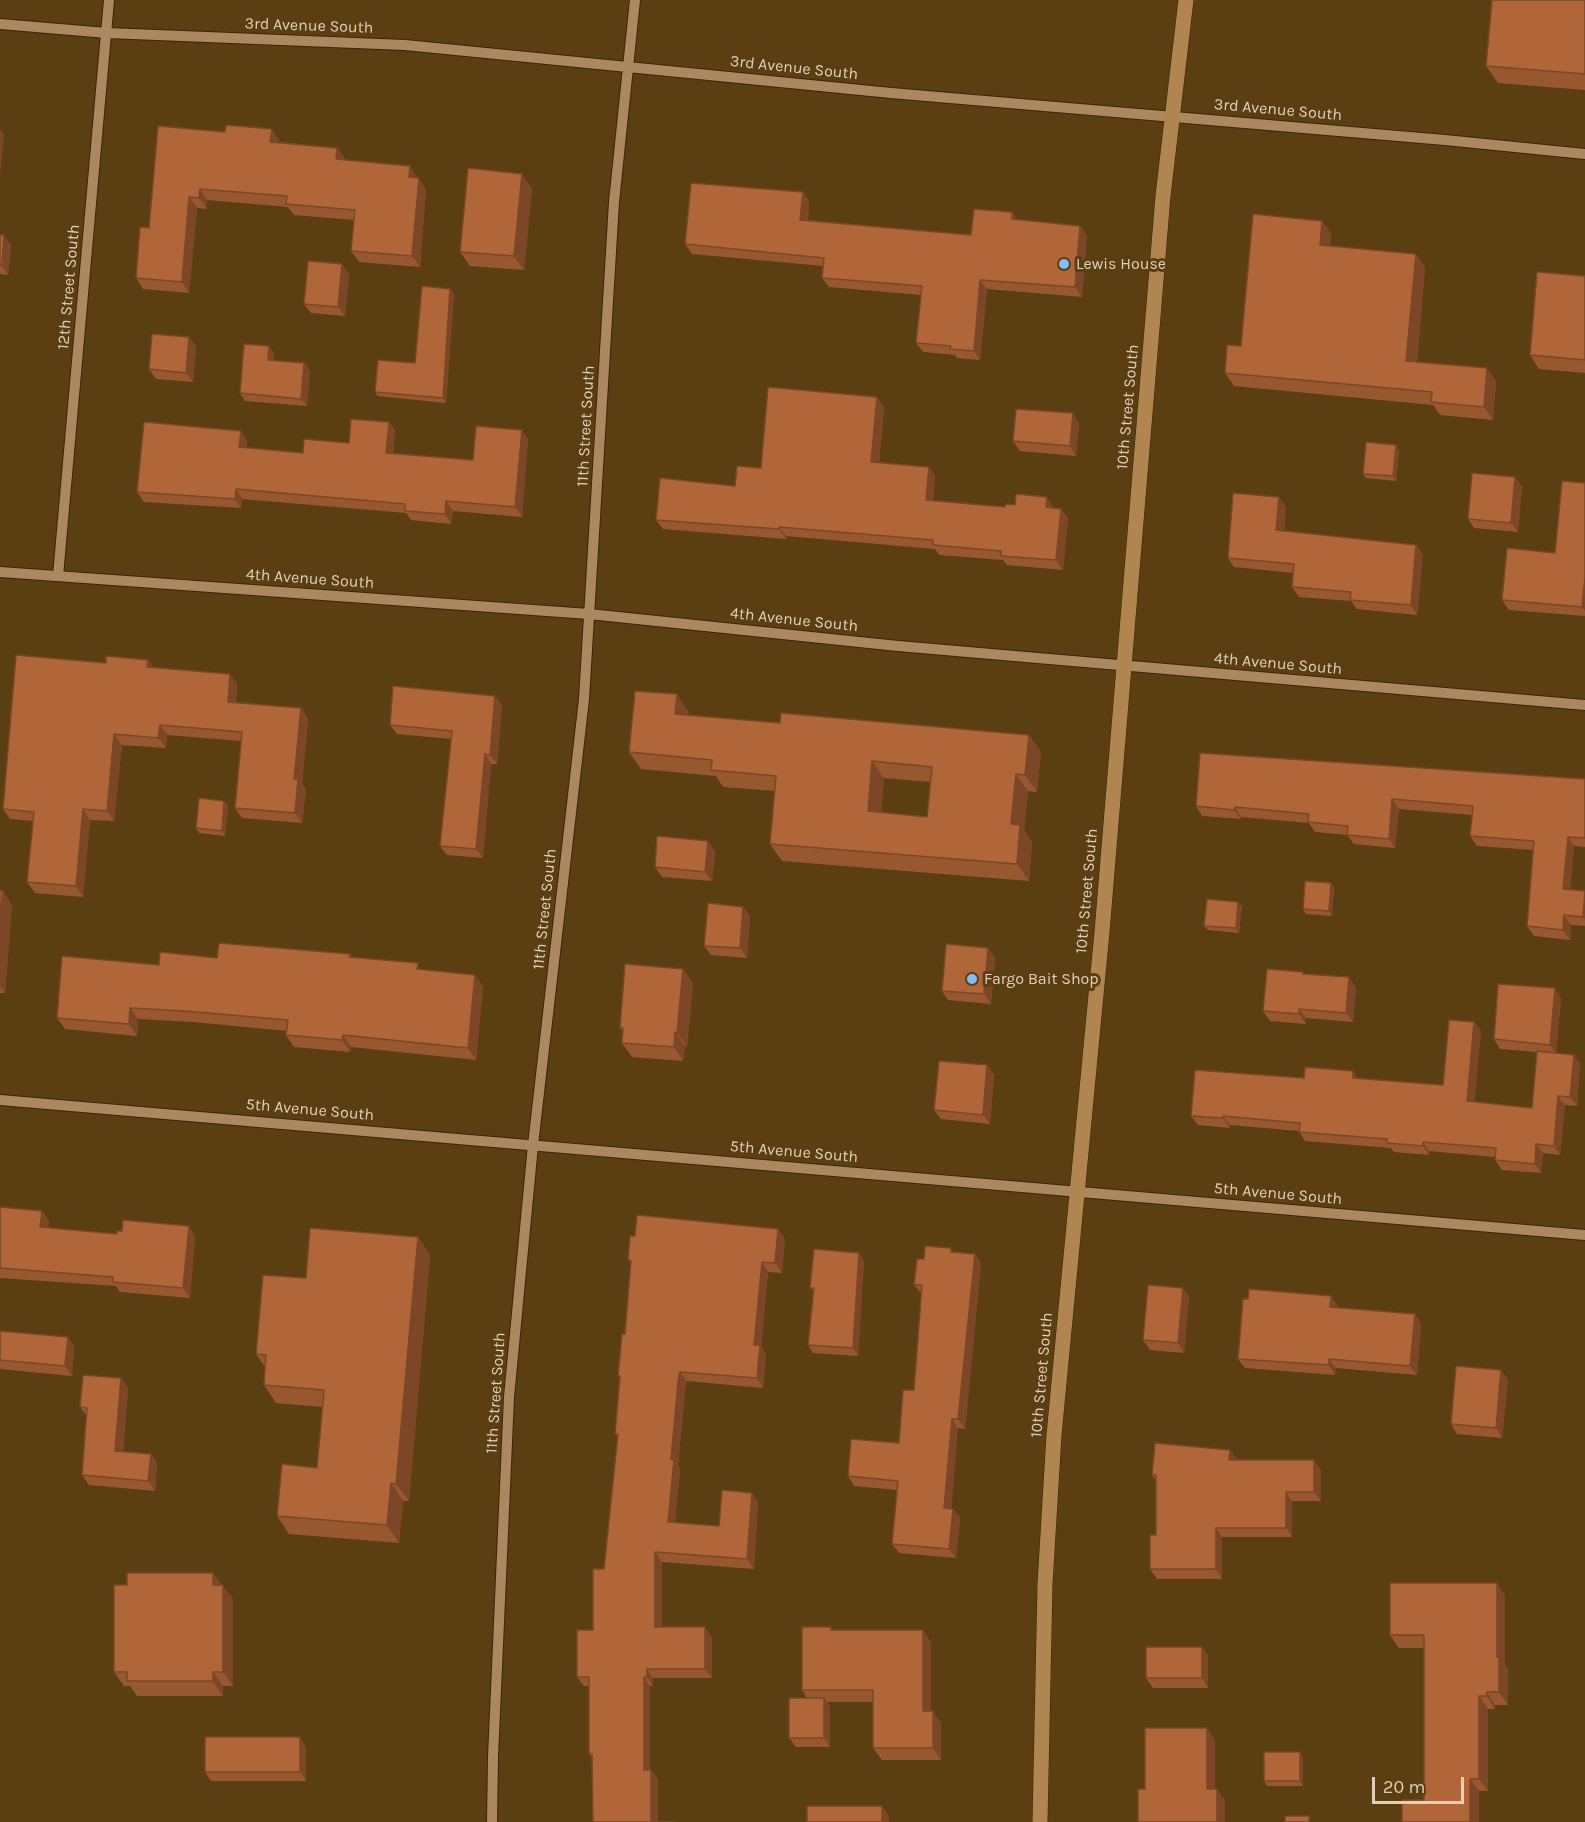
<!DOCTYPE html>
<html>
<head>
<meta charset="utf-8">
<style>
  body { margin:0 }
  #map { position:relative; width:1585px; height:1822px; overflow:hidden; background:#5c3e13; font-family:Karla,sans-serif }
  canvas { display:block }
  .scale { position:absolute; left:1372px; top:1777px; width:92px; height:27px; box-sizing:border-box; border:3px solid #e2cfba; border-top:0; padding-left:8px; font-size:18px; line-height:21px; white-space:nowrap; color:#e2cfba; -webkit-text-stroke:4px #5c3e13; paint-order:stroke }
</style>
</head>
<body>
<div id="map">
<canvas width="1585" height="1822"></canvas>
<div class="scale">20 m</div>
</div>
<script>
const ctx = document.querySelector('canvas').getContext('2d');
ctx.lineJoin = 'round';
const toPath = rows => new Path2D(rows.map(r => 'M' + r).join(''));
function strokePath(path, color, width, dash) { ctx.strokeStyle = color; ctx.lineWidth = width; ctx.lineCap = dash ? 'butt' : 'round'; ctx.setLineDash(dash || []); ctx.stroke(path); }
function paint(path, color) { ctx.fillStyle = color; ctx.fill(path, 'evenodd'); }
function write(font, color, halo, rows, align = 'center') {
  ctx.font = font + ' Karla,sans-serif'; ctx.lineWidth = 6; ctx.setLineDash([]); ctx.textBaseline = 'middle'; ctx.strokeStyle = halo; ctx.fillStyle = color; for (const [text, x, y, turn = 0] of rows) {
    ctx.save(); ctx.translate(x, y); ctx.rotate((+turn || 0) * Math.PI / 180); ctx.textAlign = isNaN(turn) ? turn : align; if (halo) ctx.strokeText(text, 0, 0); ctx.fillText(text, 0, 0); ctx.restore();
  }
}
const minor = toPath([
  [0,24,107,33,405,45,891,93,1445,140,1585,154],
  [0,572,589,614,898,646,1585,705],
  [58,576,109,0],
  [0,1100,1585,1235],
  [492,1822,493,1757,509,1397,533,1145,584,699,614,202,635,0]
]);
const major = toPath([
  [1040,1822,1045,1584,1054,1435,1102,932,1163,196,1186,0]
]);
strokePath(minor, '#3c2605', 12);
strokePath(major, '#3c2605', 16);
strokePath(minor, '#ab885f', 10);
strokePath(major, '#b0854f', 15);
paint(toPath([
  [1585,0,1585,90,1498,83,1486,66],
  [158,126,279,140,279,142,337,148,345,159,345,160,410,166,417,178,426,189,420,267,359,262,351,251,354,220,294,215,288,207,207,200,207,209,197,208,189,293,143,289,136,278,149,228],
  [532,188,524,270,470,266,460,252],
  [803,192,809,201,808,220,971,235,1012,212,1017,220,1080,226,1087,235,1082,297,987,289,980,360,957,358,955,355,923,352,916,343,921,295,829,287,822,278,823,266,692,254,685,244],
  [1322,221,1331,234,1330,246,1425,267,1417,362,1496,381,1493,420,1440,415,1433,405,1234,386,1225,373],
  [0,235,11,245,8,275,0,274],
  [342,264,349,274,345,316,311,313,304,304],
  [1585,276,1585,373,1539,369,1530,355],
  [454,293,446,403,378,396,375,392,415,363],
  [189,337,196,347,193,382,156,379,149,369],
  [269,346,274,354,274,361,304,363,310,371,307,406,245,401,240,393],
  [884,407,879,463,929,467,935,476,933,500,1005,507,1015,505,1053,506,1053,508,1061,509,1068,518,1063,570,1007,565,1003,560,939,555,935,549,786,536,786,539,663,529,656,520,735,486,761,468],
  [389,422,395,431,393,453,473,460,528,439,522,517,453,511,451,524,411,520,406,513,242,499,241,508,144,502,137,492,241,431,247,441,247,448,303,453,349,443],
  [1079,423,1076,456,1020,451,1013,441],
  [1396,445,1399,450,1396,481,1366,478,1363,474],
  [1585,483,1585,616,1509,610,1502,600,1555,553],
  [1522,486,1518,532,1474,528,1468,519],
  [1286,507,1284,531,1416,545,1423,555,1417,615,1357,609,1351,601,1299,597,1292,587,1294,573,1234,567,1228,558],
  [148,660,153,667,237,684,236,703,301,708,308,719,302,784,306,789,302,823,242,818,235,808,241,741,167,735,166,748,122,745,114,821,90,820,83,897,35,893,27,882,33,821,10,819,3,809,106,663],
  [495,696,502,705,497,764,491,764,483,858,447,855,440,846,451,739,397,734,390,725],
  [689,712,688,715,780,723,1029,735,1041,752,1037,792,1028,791,1024,830,1032,842,1029,881,782,861,770,844,775,791,723,787,716,776,641,769,629,752],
  [884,778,930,782,927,817,881,812],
  [1585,779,1585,847,1574,846,1570,889,1585,891,1585,926,1571,925,1570,940,1534,936,1527,926,1534,850,1477,846,1470,836,1472,815,1399,809,1395,848,1354,844,1347,835,1315,832,1309,823,1241,817,1241,819,1202,816,1196,806],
  [224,801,228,806,225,836,199,833,196,828],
  [715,851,712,881,662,877,655,867],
  [1331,883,1334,887,1332,916,1306,914,1303,909],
  [0,890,3,891,12,905,5,993,0,993],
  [1242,906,1239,933,1208,930,1204,926],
  [743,907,750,916,747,958,711,955,704,946],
  [988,948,995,958,991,1004,948,1000,942,991],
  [350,954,353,958,422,970,483,986,476,1060,351,1047,350,1052,294,1047,286,1035,287,1031,193,1022,138,1019,137,1036,65,1029,57,1018,159,965,217,958],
  [683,969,693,984,687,1047,685,1046,683,1061,632,1057,622,1043,623,1032,620,1028],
  [1304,974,1356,987,1353,1022,1306,1018,1306,1024,1270,1021,1263,1011],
  [1561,998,1556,1053,1580,1064,1577,1106,1565,1105,1560,1155,1543,1153,1541,1173,1502,1170,1495,1160,1495,1157,1429,1151,1429,1155,1394,1152,1391,1148,1305,1141,1299,1131,1230,1125,1230,1128,1198,1125,1191,1116,1304,1078,1358,1078,1443,1085,1474,1022,1481,1031,1474,1102,1532,1108,1537,1052,1500,1049,1494,1039],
  [987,1065,994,1075,990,1124,941,1119,934,1110],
  [0,1207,42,1211,49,1221,48,1228,117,1234,195,1236,190,1298,120,1292,116,1286,0,1278],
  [418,1237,430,1255,409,1501,403,1501,399,1543,289,1534,277,1516,317,1468,322,1407,276,1403,264,1385,265,1367,256,1354,306,1278],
  [785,1239,782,1273,768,1272,761,1347,766,1355,763,1388,687,1381,685,1391,678,1465,680,1469,675,1522,719,1526,758,1502,754,1569,662,1562,662,1627,712,1637,712,1678,653,1678,653,1686,650,1686,650,1770,658,1779,593,1822,592,1758,589,1754,589,1686,584,1686,577,1677,593,1630,604,1569,618,1437,615,1434,620,1378,618,1376,625,1334,631,1264,628,1260],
  [954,1252,975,1254,981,1264,965,1429,958,1428,951,1509,953,1509,960,1518,956,1558,899,1553,892,1544,897,1490,854,1486,848,1476,899,1443,914,1390,922,1294,914,1285,924,1259],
  [864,1260,858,1356,813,1353,808,1345,813,1292,811,1288],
  [1183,1288,1189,1297,1184,1353,1150,1350,1143,1340],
  [1338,1306,1338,1308,1415,1314,1421,1324,1417,1375,1336,1368,1335,1375,1245,1368,1238,1359],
  [0,1331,68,1337,74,1347,72,1376,0,1369],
  [121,1378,128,1388,123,1452,151,1454,157,1463,155,1491,89,1485,82,1475,87,1416,80,1407],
  [1508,1379,1502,1438,1457,1434,1451,1424],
  [1237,1459,1321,1470,1321,1501,1292,1501,1292,1537,1222,1537,1222,1579,1157,1579,1150,1569,1156,1535,1156,1481,1152,1475],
  [222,1585,233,1599,233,1686,223,1686,223,1696,137,1696,130,1686,124,1686,114,1672],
  [1505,1595,1505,1665,1508,1669,1508,1705,1495,1705,1495,1709,1488,1709,1488,1791,1479,1791,1479,1822,1424,1800,1424,1648,1399,1648,1390,1635],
  [832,1630,931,1642,931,1711,941,1723,941,1760,882,1760,873,1748,873,1702,827,1702,830,1707,830,1747,796,1747,789,1738,807,1698,802,1690],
  [1202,1647,1208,1656,1208,1688,1153,1688,1146,1678],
  [306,1747,306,1781,211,1781,205,1772],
  [1303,1757,1303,1786,1267,1786,1264,1781]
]), '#975830');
paint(toPath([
  [0,129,4,134,0,178],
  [272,129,279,140,278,153,270,142],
  [337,148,345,159,344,170,336,159],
  [410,166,417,177,417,188,409,177],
  [522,174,532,188,524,270,514,256],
  [419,178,426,189,420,267,412,256],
  [200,189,207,200,207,209,199,198],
  [803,192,809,201,807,229,800,220],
  [189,197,197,208,189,293,182,282],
  [1012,212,1019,221,1012,219],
  [1322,221,1331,234,1329,258,1320,245],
  [1080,226,1087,235,1082,297,1075,287],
  [4,235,11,245,8,275,2,266],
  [1416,254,1425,267,1416,374,1406,361],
  [342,264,349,274,345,316,338,307],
  [980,280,987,289,980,360,974,351],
  [450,289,454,293,446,403,443,398],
  [189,337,196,347,193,382,186,373],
  [269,346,274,354,273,368,268,360],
  [304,363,310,371,307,406,301,399],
  [1487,368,1496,381,1493,420,1484,407],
  [877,397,884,407,878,472,871,462],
  [1073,413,1079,423,1076,456,1070,446],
  [389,422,395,431,393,462,386,453],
  [522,430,528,439,522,517,515,507],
  [241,431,247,441,246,457,239,447],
  [1396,445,1399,450,1396,481,1393,476],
  [929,467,935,476,933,509,926,500],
  [1515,477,1522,486,1518,532,1511,523],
  [236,489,242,499,241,508,235,499],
  [1047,497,1053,506,1053,517,1046,507],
  [1279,497,1286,507,1283,540,1276,530],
  [446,501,453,511,451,524,445,514],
  [1061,509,1068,518,1063,570,1056,560],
  [779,527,786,536,786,539,779,529],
  [1416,545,1423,555,1417,615,1411,605],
  [1585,577,1585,611,1582,607],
  [148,660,155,670,147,667],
  [230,674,237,684,235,713,228,702],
  [677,694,689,712,687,731,675,714],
  [495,696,502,705,497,764,490,755],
  [301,708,308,719,302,784,306,789,302,823,295,813,294,779],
  [160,725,167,735,166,748,158,738],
  [114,734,122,745,114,821,107,811],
  [1029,735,1041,752,1037,792,1025,775],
  [485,754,491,764,483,858,476,849],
  [872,761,884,778,880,828,868,811],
  [1016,774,1028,791,1024,830,1032,842,1029,881,1017,864,1011,824],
  [1392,799,1399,809,1395,848,1389,839],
  [224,801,228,806,225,836,222,831],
  [1235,807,1241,817,1241,819,1234,810],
  [83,809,90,820,83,897,76,886],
  [1568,837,1574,846,1570,898,1563,889],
  [708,841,715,851,712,881,705,872],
  [1331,883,1334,887,1332,916,1329,911],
  [3,891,12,905,5,993,0,986,0,920],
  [1585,891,1585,920,1583,917],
  [1238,902,1242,906,1239,933,1236,928],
  [743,907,750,916,747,958,740,948],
  [1564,915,1571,925,1570,940,1563,930],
  [988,948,995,958,991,1004,984,994],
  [683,969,693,984,687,1047,677,1033],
  [475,975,483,986,476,1060,468,1048],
  [1349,977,1356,987,1353,1022,1346,1013],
  [1555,988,1561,998,1556,1054,1550,1045],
  [130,1008,138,1019,137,1036,129,1024],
  [1299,1009,1306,1018,1306,1024,1299,1014],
  [1474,1022,1481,1031,1474,1110,1467,1101],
  [675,1032,685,1046,683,1061,674,1047],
  [343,1035,351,1047,350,1052,342,1040],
  [1574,1055,1580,1064,1577,1106,1570,1097],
  [987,1065,994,1075,990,1124,983,1115],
  [1353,1071,1360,1081,1353,1078],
  [1558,1096,1565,1105,1560,1155,1554,1146],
  [1223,1116,1230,1125,1230,1128,1223,1118],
  [1423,1142,1429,1151,1429,1155,1423,1146],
  [1536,1144,1543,1153,1541,1173,1535,1164],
  [42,1211,49,1221,47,1237,40,1227],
  [189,1226,195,1236,190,1298,183,1288],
  [778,1229,785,1239,782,1273,775,1263],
  [418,1237,430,1255,409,1501,396,1484],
  [859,1253,864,1260,858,1356,853,1348],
  [975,1254,981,1264,965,1429,958,1419],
  [762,1262,768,1272,761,1347,766,1355,763,1388,757,1378,754,1345],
  [1183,1288,1189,1297,1184,1353,1178,1343],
  [1331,1296,1338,1306,1337,1317,1330,1307],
  [1415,1314,1421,1324,1417,1375,1410,1366],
  [68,1337,74,1347,72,1376,65,1366],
  [1329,1359,1336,1368,1335,1375,1329,1365],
  [1501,1370,1508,1379,1502,1438,1496,1428],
  [680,1372,687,1381,685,1391,678,1465,680,1469,674,1531,668,1522,671,1459,678,1382],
  [121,1378,128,1388,122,1460,115,1451],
  [952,1419,958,1428,951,1517,944,1508],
  [1230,1450,1237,1459,1236,1470,1229,1460],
  [151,1454,157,1463,155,1491,148,1481],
  [1314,1460,1321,1470,1321,1501,1314,1492],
  [391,1483,403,1501,399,1543,387,1525],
  [1286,1492,1292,1501,1292,1537,1286,1528],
  [752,1493,758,1502,754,1569,747,1559],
  [953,1509,960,1518,956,1558,949,1549],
  [1216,1528,1222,1537,1222,1579,1216,1569],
  [655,1552,662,1562,662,1637,655,1627],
  [213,1573,233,1599,233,1686,223,1672,213,1585],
  [1497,1583,1505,1595,1505,1665,1508,1669,1508,1705,1499,1692,1497,1657],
  [705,1627,712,1637,712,1678,705,1669],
  [923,1630,931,1642,931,1723,923,1711],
  [1202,1647,1208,1656,1208,1688,1202,1678],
  [647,1669,653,1678,653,1686,647,1677],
  [213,1672,223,1686,223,1696,213,1681],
  [644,1677,650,1686,650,1779,644,1770],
  [1487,1692,1495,1705,1495,1709,1487,1696],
  [1479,1696,1488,1709,1488,1791,1479,1779],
  [824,1698,830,1707,830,1747,824,1738],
  [933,1711,941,1723,941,1760,933,1748],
  [1207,1728,1215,1740,1215,1800,1207,1789],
  [300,1737,306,1747,306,1781,300,1772],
  [1300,1752,1303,1757,1303,1786,1300,1781],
  [651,1770,658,1779,658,1822,651,1822],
  [1470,1779,1479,1791,1479,1822,1470,1822],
  [1217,1789,1225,1800,1225,1822,1217,1822],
  [882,1806,889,1816,889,1822,882,1822]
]), '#7b4727');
const building = toPath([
  [1492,0,1585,0,1585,74,1486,66,1492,0],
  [226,125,272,129,270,142,337,148,336,159,410,166,409,177,419,178,412,256,351,251,355,210,286,204,287,196,200,189,199,198,189,197,182,282,136,278,140,227,149,228,158,126,225,132,226,125],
  [468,168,522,174,514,256,460,252,468,168],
  [691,183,803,192,800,220,971,235,974,209,1012,212,1012,219,1080,226,1075,287,980,280,974,351,950,349,951,346,916,343,922,286,822,278,824,258,685,244,691,183],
  [1253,214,1322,221,1320,245,1416,254,1406,361,1487,368,1484,407,1431,402,1432,392,1225,373,1227,345,1241,346,1253,214],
  [0,235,4,235,2,266,0,265,0,235],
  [308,261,342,264,338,307,304,304,308,261],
  [1537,272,1585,276,1585,360,1530,355,1537,272],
  [422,286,450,289,443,398,375,392,378,360,415,363,422,286],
  [152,334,189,337,186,373,149,369,152,334],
  [244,344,269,346,268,360,304,363,301,399,240,393,244,344],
  [768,387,877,397,871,462,929,467,926,500,1005,507,1006,504,1015,505,1016,494,1047,497,1046,507,1061,509,1056,560,1001,556,1001,551,933,545,933,540,779,527,779,529,656,520,660,478,735,486,737,466,761,468,768,387],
  [1016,409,1073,413,1070,446,1013,441,1016,409],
  [351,419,389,422,386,453,473,460,476,426,522,430,515,507,446,501,445,514,405,511,405,504,236,489,235,499,137,492,144,422,241,431,239,447,303,453,304,439,349,443,351,419],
  [1366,442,1396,445,1393,476,1363,474,1366,442],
  [1472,473,1515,477,1511,523,1468,519,1472,473],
  [1562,481,1585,483,1585,577,1582,607,1502,600,1507,548,1555,553,1562,481],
  [1233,493,1279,497,1276,530,1416,545,1411,605,1350,600,1351,592,1292,587,1294,564,1228,558,1233,493],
  [16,655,106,663,106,656,148,660,147,667,230,674,228,702,301,708,294,779,298,779,295,813,235,808,242,732,160,725,158,738,114,734,107,811,83,809,76,886,27,882,34,812,3,809,16,655],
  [393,686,495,696,490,755,485,754,476,849,440,846,452,731,390,725,393,686],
  [635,691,677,694,675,714,780,723,781,713,1029,735,1025,775,1016,774,1011,824,1020,825,1017,864,770,844,776,776,711,770,712,760,629,752,635,691],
  [872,761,932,767,927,817,868,811,872,761],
  [1200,753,1585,779,1585,838,1568,837,1563,889,1585,891,1583,917,1564,915,1563,930,1527,926,1534,841,1470,836,1473,806,1392,799,1389,839,1347,835,1348,826,1308,822,1309,814,1235,807,1234,810,1196,806,1200,753],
  [199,798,224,801,222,831,196,828,199,798],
  [657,836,708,841,705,872,655,867,657,836],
  [1305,881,1331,883,1329,911,1303,909,1305,881],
  [0,890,3,891,0,920,0,890],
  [1207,899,1238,902,1236,928,1204,926,1207,899],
  [708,903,743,907,740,948,704,946,708,903],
  [219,943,350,954,349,957,418,963,417,969,475,975,468,1048,343,1035,342,1040,286,1035,288,1020,185,1011,130,1008,129,1024,57,1018,62,956,159,965,160,952,217,958,219,943],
  [946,944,988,948,984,994,942,991,946,944],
  [625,964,683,969,677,1033,675,1032,674,1047,622,1043,623,1028,620,1028,625,964],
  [1267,969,1303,972,1303,974,1349,977,1346,1013,1299,1009,1299,1014,1263,1011,1267,969],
  [1498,984,1555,988,1550,1045,1494,1039,1498,984],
  [1449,1020,1474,1022,1467,1101,1532,1108,1537,1051,1574,1055,1570,1097,1558,1096,1554,1146,1536,1144,1535,1164,1495,1160,1496,1148,1423,1142,1423,1146,1387,1143,1387,1139,1299,1132,1300,1123,1223,1116,1223,1118,1191,1116,1195,1070,1304,1078,1305,1067,1353,1071,1353,1078,1443,1085,1449,1020],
  [939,1061,987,1065,983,1115,934,1110,939,1061],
  [0,1207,42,1211,40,1227,117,1234,117,1231,122,1231,123,1220,189,1226,183,1288,113,1282,113,1277,0,1268,0,1207],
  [637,1215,778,1229,775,1263,762,1262,754,1345,760,1345,757,1378,680,1372,678,1382,671,1459,674,1460,668,1522,719,1526,722,1490,752,1493,747,1559,655,1552,655,1627,705,1627,705,1669,647,1669,647,1677,644,1677,644,1770,651,1770,651,1822,675,1822,593,1822,592,1754,589,1754,589,1677,577,1677,577,1630,593,1630,593,1569,604,1569,618,1434,615,1434,620,1376,618,1376,622,1334,625,1334,631,1261,628,1260,630,1236,635,1236,637,1215],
  [310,1228,418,1237,396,1484,391,1483,387,1525,277,1516,282,1464,317,1468,324,1390,264,1385,266,1355,256,1354,263,1275,306,1278,310,1228],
  [925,1246,951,1248,951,1252,975,1254,958,1419,952,1419,944,1508,953,1509,949,1549,892,1544,898,1481,848,1476,851,1439,899,1443,903,1390,914,1390,922,1285,914,1285,917,1259,924,1259,925,1246],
  [814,1249,859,1253,853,1348,808,1345,814,1288,810,1288,814,1249],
  [1148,1285,1183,1288,1178,1343,1143,1340,1148,1285],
  [1249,1289,1331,1296,1330,1307,1415,1314,1410,1366,1329,1359,1329,1365,1238,1359,1243,1299,1248,1299,1249,1289],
  [0,1331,68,1337,65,1366,0,1360,0,1331],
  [1456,1366,1501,1370,1496,1428,1451,1424,1456,1366],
  [83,1375,121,1378,115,1451,151,1454,148,1481,82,1475,87,1408,80,1407,83,1375],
  [1155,1443,1230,1450,1229,1460,1314,1460,1314,1492,1286,1492,1286,1528,1216,1528,1216,1569,1150,1569,1150,1535,1156,1535,1156,1475,1152,1475,1155,1443],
  [127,1573,213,1573,213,1585,223,1585,223,1672,213,1672,213,1681,127,1681,127,1672,114,1672,114,1585,127,1585,127,1573],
  [1390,1583,1497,1583,1497,1657,1499,1657,1499,1692,1487,1692,1487,1696,1479,1696,1479,1779,1470,1779,1470,1822,1402,1822,1402,1800,1424,1800,1424,1635,1390,1635,1390,1583],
  [802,1627,831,1627,831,1630,923,1630,923,1711,933,1711,933,1748,873,1748,873,1690,802,1690,802,1627],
  [1146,1647,1202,1647,1202,1678,1146,1678,1146,1647],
  [789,1698,824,1698,824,1738,789,1738,789,1698],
  [1145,1728,1207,1728,1207,1789,1217,1789,1217,1822,1138,1822,1138,1789,1145,1789,1145,1728],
  [205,1737,300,1737,300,1772,205,1772,205,1737],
  [1264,1752,1300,1752,1300,1781,1264,1781,1264,1752],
  [807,1806,882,1806,882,1822,807,1822,807,1806],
  [1285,1816,1309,1816,1309,1822,1285,1822,1285,1816]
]);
paint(building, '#b06638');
strokePath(building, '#7b4727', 1.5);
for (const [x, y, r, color] of [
  [1064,264,6,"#83bcfa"],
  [972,979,6,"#83bcfa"]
]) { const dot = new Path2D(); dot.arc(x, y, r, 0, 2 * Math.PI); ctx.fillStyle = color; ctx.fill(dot); strokePath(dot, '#5c3e13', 2); }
write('16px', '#e2cfba', '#5c3e13', [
  ["3rd Avenue South",309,26,2],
  ["3rd Avenue South",794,68,6],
  ["3rd Avenue South",1278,110,5],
  ["12th Street South",69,287,-85],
  ["10th Street South",1128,407,-85],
  ["11th Street South",586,426,-87],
  ["4th Avenue South",310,579,4],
  ["4th Avenue South",794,620,6],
  ["4th Avenue South",1278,664,5],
  ["10th Street South",1087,891,-85],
  ["11th Street South",545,909,-84],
  ["5th Avenue South",310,1110,5],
  ["5th Avenue South",794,1152,5],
  ["5th Avenue South",1278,1194,5],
  ["10th Street South",1042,1375,-85],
  ["11th Street South",496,1393,-86]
]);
write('16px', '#e2cfba', '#5c3e13', [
  ["Lewis House",1076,264],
  ["Fargo Bait Shop",984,979]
], 'left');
</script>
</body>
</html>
